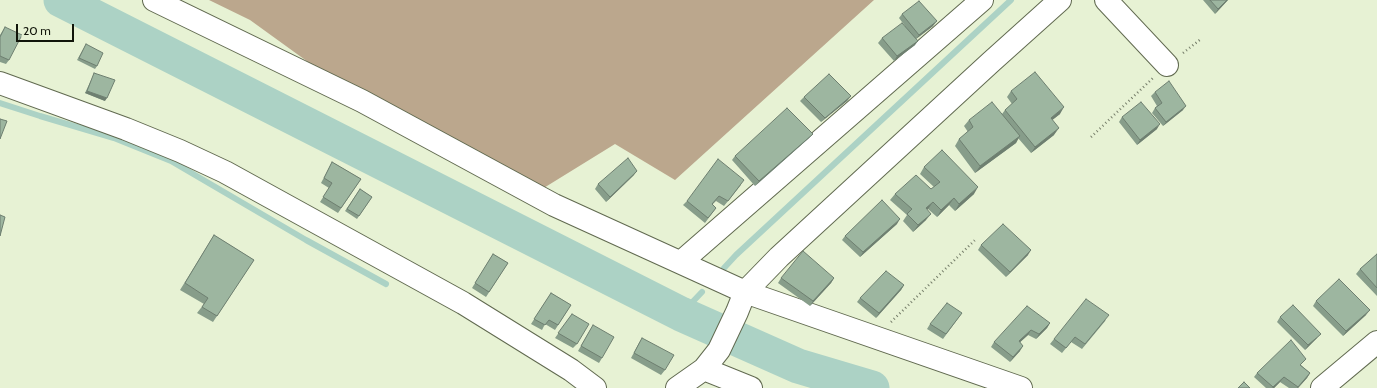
<!DOCTYPE html>
<html>
<head>
<meta charset="utf-8">
<style>
  body { margin:0 }
  #map { position:relative; width:1377px; height:388px; overflow:hidden; background:#e7f2d4; font-family:Cabin,sans-serif }
  canvas { display:block }
  .scale { position:absolute; left:16px; top:24px; width:58px; height:18px; box-sizing:border-box; border:2px solid #11150a; border-top:0; padding-left:5px; font-size:12px; line-height:14px; white-space:nowrap; color:#11150a; -webkit-text-stroke:3px #e7f2d4; paint-order:stroke }
</style>
</head>
<body>
<div id="map">
<canvas width="1377" height="388"></canvas>
<div class="scale">20 m</div>
</div>
<script>
const ctx = document.querySelector('canvas').getContext('2d');
ctx.lineJoin = 'round';
function paint(path, color) { ctx.fillStyle = color; ctx.fill(path, 'evenodd'); }
const toPath = rows => new Path2D(rows.map(r => 'M' + r).join(''));
function strokePath(path, color, width, dash) { ctx.strokeStyle = color; ctx.lineWidth = width; ctx.lineCap = dash ? 'butt' : 'round'; ctx.setLineDash(dash || []); ctx.stroke(path); }
paint(toPath([
  [209,0,874,0,675,180,615,144,534,194,362,101,250,20]
]), '#bba78d');
strokePath(toPath([
  [0,103,40,116,114,138,171,161,306,240,386,284],
  [724,268,736,255,1011,0],
  [681,314,702,292]
]), '#acd2c5', 6);
strokePath(toPath([
  [61,0,681,314,798,366,872,388]
]), '#acd2c5', 35);
const minor = toPath([
  [154,0,362,101,554,205,745,292,1021,388],
  [1106,0,1167,65],
  [0,83,126,129,180,151,225,172,463,303,571,370,595,388],
  [681,262,982,0],
  [704,369,751,388],
  [677,388,704,369,719,350,737,312,745,292,779,257,991,62,1060,0],
  [1322,388,1377,342]
]);
strokePath(minor, '#616a50', 24);
strokePath(toPath([
  [1183,53,1201,39],
  [1091,137,1153,78],
  [891,322,975,240]
]), '#757d69', 2.5, [1, 3]);
strokePath(minor, '#fff', 22);
paint(toPath([
  [1203,0,1228,0,1215,14],
  [902,14,933,26,916,39,915,45,894,61,878,43,882,38,905,26,899,18],
  [5,27,9,60,6,64,0,62,0,35],
  [86,44,97,66,95,69,77,60],
  [94,73,105,101,85,93,93,76],
  [1011,91,1060,114,1052,120,1054,135,1031,153,1018,138,1016,143,975,173,955,146,959,139,968,132,964,126,969,120,1002,114,1005,110,1012,104,1007,97],
  [1155,92,1183,110,1163,126,1152,113,1155,108,1157,106,1151,96],
  [851,96,847,101,821,122,800,101,804,97],
  [1122,117,1157,129,1137,145,1119,122],
  [813,134,809,138,755,186,732,160,735,156],
  [332,162,361,179,338,213,320,202,329,188,321,183],
  [924,167,974,194,955,211,949,205,937,217,928,209,927,209,926,220,913,232,903,221,907,215,890,200,895,194,931,189,934,187,920,174],
  [634,175,606,202,595,189,598,184],
  [741,185,724,206,716,201,712,205,716,208,705,223,683,205,687,201],
  [360,189,372,197,357,219,345,211],
  [897,224,860,257,842,240,845,236],
  [214,235,254,260,213,322,197,313,204,304,180,290],
  [981,245,1028,255,1006,277,978,250],
  [493,254,508,263,486,297,472,288],
  [1377,254,1377,296,1356,274,1360,269],
  [781,278,834,278,831,283,810,306,778,283],
  [904,285,901,290,876,318,857,302,860,298],
  [551,293,571,305,555,330,545,324,542,330,531,324],
  [1316,301,1366,315,1343,336,1313,306],
  [962,313,943,339,927,329,930,324],
  [572,314,577,344,573,348,555,338],
  [1280,317,1317,338,1305,350,1277,322],
  [1106,320,1082,349,1071,342,1062,353,1050,344,1054,339],
  [1050,323,1047,328,1036,339,1028,335,1020,342,1020,351,1010,362,991,347,994,342],
  [593,325,602,358,599,363,578,351],
  [642,338,665,370,661,375,631,358,639,343],
  [1301,365,1310,373,1307,378,1298,388,1289,388,1280,382,1274,388,1266,388,1254,377,1257,373]
]), '#879d8a');
paint(toPath([
  [1227,0,1228,0,1215,14,1218,9],
  [937,21,933,26,916,39,919,35],
  [918,41,915,45,894,61,897,56],
  [87,91,107,98,105,101,85,93],
  [851,96,847,101,821,122,825,118],
  [1186,106,1183,110,1163,126,1166,122],
  [1064,107,1060,114,1046,125,1051,118],
  [1160,124,1157,129,1137,145,1140,140],
  [1059,128,1054,135,1031,153,1035,147],
  [813,134,809,138,755,186,759,181],
  [1020,136,1016,143,975,173,980,166],
  [637,171,634,175,606,202,610,197],
  [978,187,974,194,955,211,959,204],
  [954,198,949,205,937,217,941,210],
  [933,202,928,209,921,215,926,208],
  [931,214,926,220,913,232,918,225],
  [900,219,897,224,860,257,863,252],
  [1031,250,1028,255,1006,277,1010,272],
  [834,278,831,283,810,306,813,301],
  [904,285,901,290,876,318,879,313],
  [1370,310,1366,315,1343,336,1346,331],
  [1050,323,1047,328,1036,339,1039,334],
  [1031,330,1028,335,1016,346,1019,341],
  [1321,334,1305,350,1308,345],
  [1023,346,1020,351,1010,362,1013,357],
  [1310,373,1307,378,1298,388,1297,388],
  [1284,377,1280,382,1274,388,1272,388]
]), '#6e7f70');
const building = toPath([
  [1210,0,1227,0,1218,9,1210,0],
  [919,1,937,21,919,35,902,14,919,1],
  [902,23,918,41,897,56,882,38,902,23],
  [5,27,22,35,9,60,0,56,0,37,5,27],
  [86,44,103,53,97,66,79,58,86,44],
  [1035,72,1064,107,1051,118,1059,128,1035,147,1005,110,1017,99,1011,91,1035,72],
  [94,73,115,80,107,98,87,91,94,73],
  [829,74,851,96,825,118,804,97,829,74],
  [1169,81,1186,106,1166,122,1155,108,1162,103,1155,92,1169,81],
  [992,102,1020,136,980,166,959,139,973,127,969,120,992,102],
  [1141,102,1160,124,1140,140,1122,117,1141,102],
  [787,108,813,134,759,181,735,156,787,108],
  [0,119,7,121,0,139,0,119],
  [942,150,978,187,959,204,954,198,941,210,933,202,926,208,931,214,918,225,907,214,912,209,895,194,916,175,931,189,940,182,924,167,942,150],
  [628,158,637,171,610,197,598,184,628,158],
  [718,159,744,180,728,201,719,196,712,204,716,208,708,218,687,201,718,159],
  [332,162,361,179,341,208,323,197,332,183,324,178,332,162],
  [360,189,372,197,359,216,347,209,360,189],
  [882,200,900,219,863,252,845,236,882,200],
  [0,215,5,217,0,236,0,215],
  [1003,224,1031,250,1010,272,981,245,1003,224],
  [214,235,254,260,217,316,202,307,208,298,185,283,214,235],
  [803,251,834,278,813,301,781,278,803,251],
  [493,254,508,263,489,292,475,283,493,254],
  [1377,254,1377,288,1360,269,1377,254],
  [886,271,904,285,879,313,860,298,886,271],
  [1339,279,1370,310,1346,331,1316,301,1339,279],
  [551,293,571,305,558,325,549,320,545,325,534,319,551,293],
  [1086,299,1109,315,1085,344,1075,337,1066,348,1054,339,1086,299],
  [947,303,962,313,946,334,930,324,947,303],
  [1293,305,1321,334,1308,345,1280,317,1293,305],
  [1027,306,1050,323,1039,334,1031,330,1019,341,1023,346,1013,357,994,342,1027,306],
  [572,314,589,324,577,344,558,333,572,314],
  [593,325,614,337,602,358,581,346,593,325],
  [642,338,674,355,665,370,634,353,642,338],
  [1291,340,1306,359,1300,365,1310,373,1298,387,1284,377,1273,387,1257,373,1291,340],
  [1244,382,1250,388,1238,388,1244,382]
]);
paint(building, '#9db6a0');
strokePath(building, '#6e7f70', 1);
</script>
</body>
</html>
